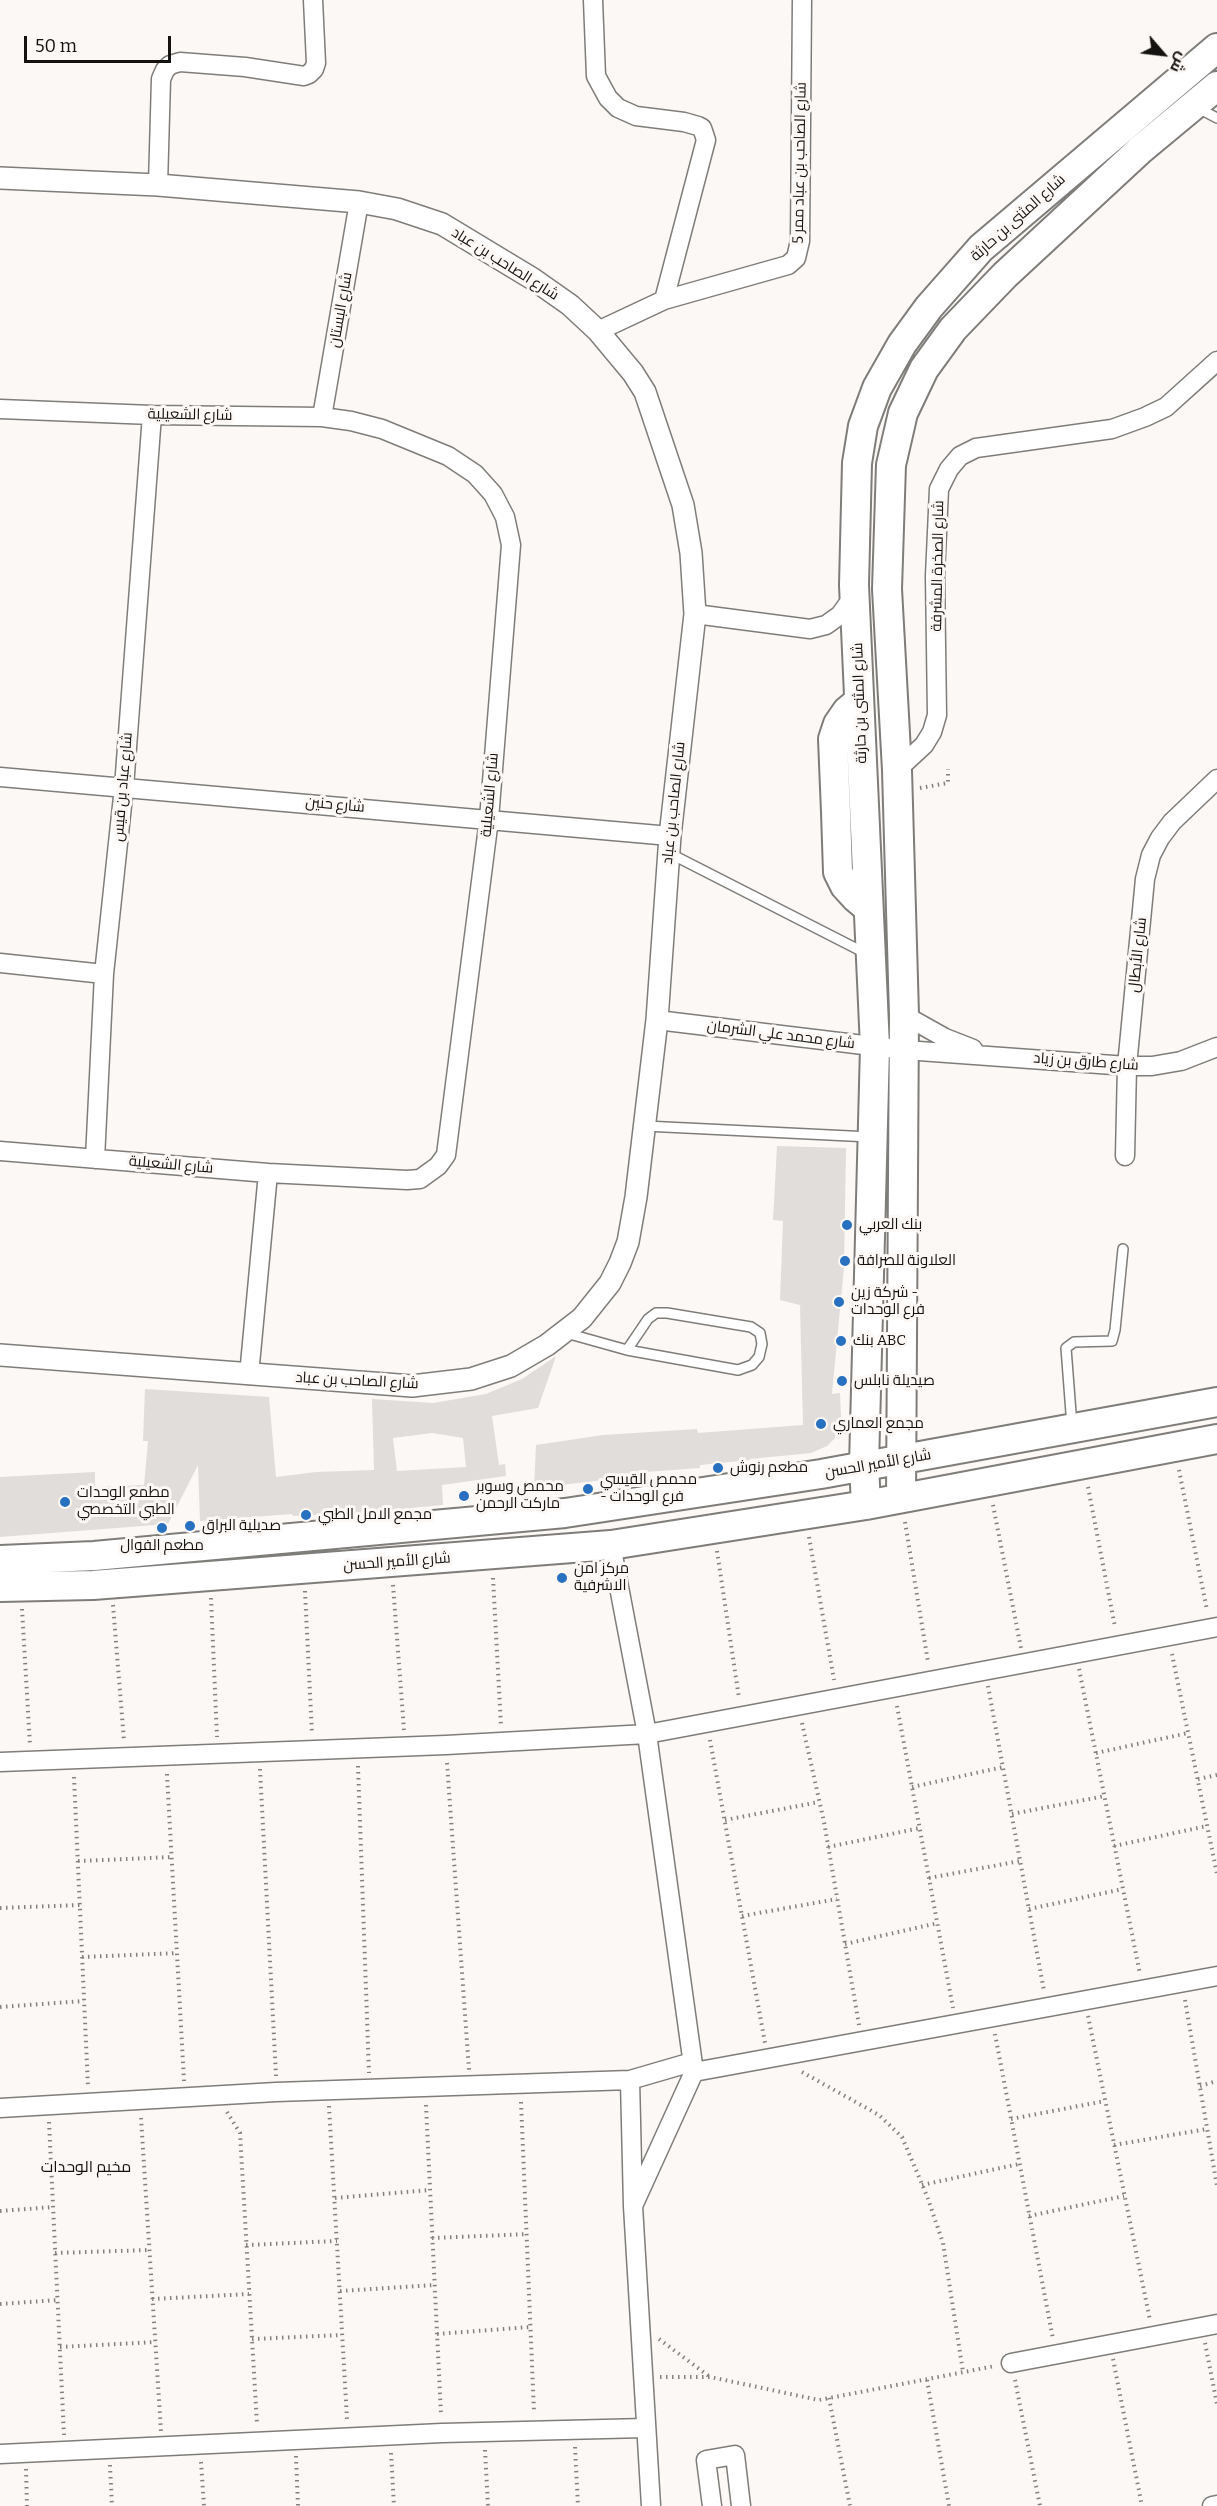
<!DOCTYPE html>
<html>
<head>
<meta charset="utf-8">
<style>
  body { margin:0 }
  #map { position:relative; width:1217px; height:2506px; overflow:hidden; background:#fbf8f5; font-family:Bitter,Cairo,serif }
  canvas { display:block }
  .north { position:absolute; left:1133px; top:24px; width:60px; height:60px; -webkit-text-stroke:4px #fbf8f5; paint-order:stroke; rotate:118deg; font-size:16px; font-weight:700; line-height:24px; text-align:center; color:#141312 }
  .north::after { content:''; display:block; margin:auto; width:21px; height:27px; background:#141312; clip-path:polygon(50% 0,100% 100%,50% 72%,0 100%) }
  .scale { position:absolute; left:24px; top:36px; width:147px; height:27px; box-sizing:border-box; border:3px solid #141312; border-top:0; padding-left:8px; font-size:18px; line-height:21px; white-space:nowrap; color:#141312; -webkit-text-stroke:4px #fbf8f5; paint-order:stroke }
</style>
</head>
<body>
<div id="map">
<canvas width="1217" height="2506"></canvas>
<div class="north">ش</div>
<div class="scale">50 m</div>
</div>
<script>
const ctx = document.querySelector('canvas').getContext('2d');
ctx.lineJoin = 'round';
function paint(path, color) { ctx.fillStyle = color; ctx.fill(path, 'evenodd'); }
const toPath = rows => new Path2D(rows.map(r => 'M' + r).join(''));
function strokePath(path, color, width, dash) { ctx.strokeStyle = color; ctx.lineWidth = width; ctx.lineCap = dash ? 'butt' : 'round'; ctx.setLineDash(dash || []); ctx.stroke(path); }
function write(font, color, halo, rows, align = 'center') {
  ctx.font = font + ' Bitter,Cairo,serif'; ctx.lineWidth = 6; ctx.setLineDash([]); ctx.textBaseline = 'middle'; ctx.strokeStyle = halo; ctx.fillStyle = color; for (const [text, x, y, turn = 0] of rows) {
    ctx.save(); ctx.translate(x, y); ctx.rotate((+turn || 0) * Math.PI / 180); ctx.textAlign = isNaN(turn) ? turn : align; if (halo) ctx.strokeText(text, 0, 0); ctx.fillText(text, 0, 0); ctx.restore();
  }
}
paint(toPath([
  [777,1146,846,1148,844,1267,832,1394,840,1393,841,1417,835,1438,827,1446,811,1453,750,1459,750,1460,700,1465,700,1468,605,1475,604,1480,534,1488,536,1445,603,1435,697,1429,698,1433,803,1425,800,1305,780,1300,783,1221,773,1220],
  [556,1356,538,1408,492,1416,499,1465,505,1464,506,1476,442,1485,443,1505,358,1513,293,1516,292,1514,200,1521,198,1465,168,1524,0,1537,0,1477,95,1472,95,1487,144,1485,148,1441,143,1441,145,1389,269,1397,276,1477,316,1472,374,1470,372,1399,433,1403,486,1394,522,1379],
  [432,1433,463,1438,466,1467,397,1471,393,1438]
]), '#e0ddda');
const service = toPath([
  [1198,108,1217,118],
  [669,853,867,954],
  [645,1126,870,1137],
  [566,1333,627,1350,738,1370,752,1365,759,1357,762,1344,760,1333,751,1327,667,1313,656,1313,648,1319,627,1350],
  [1072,1426,1066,1348,1074,1342,1112,1341,1115,1330,1123,1249]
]);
const minor = toPath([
  [593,0,596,76,608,98,618,108,636,116,684,122,698,126,702,128,706,140,664,300],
  [158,185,161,79,165,70,170,65,180,62,245,67,304,76,309,74,314,69,316,63,313,0],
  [598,331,664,300,788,265,796,258,800,241,802,0],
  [0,409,152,415,322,417,351,421,382,429,448,456,475,474,493,494,505,517,511,545,489,819,446,1155,438,1166,420,1179,407,1180,268,1173,0,1151],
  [322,417,359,202],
  [695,614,810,629,826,625,840,615,850,601,852,592],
  [897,770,924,745,932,732,937,715,935,576,939,489,949,469,960,456,976,448,1112,429,1145,417,1166,407,1217,361],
  [0,777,670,836],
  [0,963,104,974],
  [904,1015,945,1038,973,1049],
  [657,1020,905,1050,1127,1066,1152,1066,1181,1061,1217,1047],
  [1125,1156,1127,1066,1145,879,1151,855,1160,838,1172,822,1217,779],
  [95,1159,104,974,124,787,152,415],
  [249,1375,268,1173],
  [611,1545,647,1734,694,2072,633,2206],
  [0,1762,446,1745,647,1734,1217,1627],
  [694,2072,1217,1976],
  [630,2080,633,2206,651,2506],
  [0,2108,276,2092,630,2080,692,2062],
  [1011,2363,1217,2324],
  [0,2454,442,2433,645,2428],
  [712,2506,706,2460,735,2455,741,2506],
  [1212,2506,1217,2505]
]);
const tertiary = toPath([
  [0,178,158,185,359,202,397,209,442,224,533,279,570,305,598,331,633,373,645,392,683,505,691,553,695,614,670,836,657,1020,636,1197,628,1242,620,1263,610,1283,582,1318,547,1345,511,1366,471,1379,412,1386,0,1355]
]);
const trunk = toPath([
  [859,701,847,711,838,724,833,739,836,812,838,872,845,886,856,898,868,908],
  [901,1498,904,1015,897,770,887,589,891,465,903,413,924,369,953,329,1005,275,1140,150,1217,86],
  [866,1505,864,1465,875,1047,854,585,857,463,863,426,877,388,902,344,929,307,981,248,1217,48],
  [0,1560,94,1556,565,1513,821,1474,1217,1402],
  [0,1587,93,1585,611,1545,866,1505,1217,1439]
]);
strokePath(service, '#7f7d7a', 12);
strokePath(minor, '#7f7d7a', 21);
strokePath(tertiary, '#7f7d7a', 24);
strokePath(trunk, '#7f7d7a', 32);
strokePath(toPath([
  [920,788,948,783,948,769],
  [1179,1470,1207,1610],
  [1088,1487,1115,1627],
  [993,1505,1021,1648],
  [905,1522,928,1662],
  [809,1537,834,1680],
  [717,1551,739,1698],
  [493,1578,501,1726],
  [393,1585,404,1730],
  [305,1591,312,1734],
  [211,1598,217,1737],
  [113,1605,124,1741],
  [22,1609,30,1745],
  [1172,1654,1217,1874],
  [1079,1669,1140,1974],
  [988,1686,1044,1991],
  [897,1706,953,2008],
  [802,1723,824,1822,859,2025],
  [710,1740,765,2043],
  [1096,1753,1188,1733],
  [447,1763,469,2070],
  [358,1766,369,2073],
  [260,1769,276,2076],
  [167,1774,184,2081],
  [74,1777,88,2087],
  [1198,1779,1217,1775],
  [912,1787,1003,1767],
  [1012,1814,1105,1796],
  [725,1820,819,1802],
  [1114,1846,1207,1826],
  [828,1847,920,1828],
  [78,1861,172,1857],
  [929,1878,1020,1861],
  [0,1908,80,1905],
  [1029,1909,1123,1889],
  [742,1916,837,1899],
  [845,1944,938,1923],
  [82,1957,177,1953],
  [1185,2000,1217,2186],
  [0,2007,84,2001],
  [1088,2016,1150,2320],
  [995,2034,1053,2339],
  [802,2072,879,2115,902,2137,927,2196,943,2243,963,2372],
  [1200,2086,1217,2081],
  [521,2102,534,2412],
  [426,2105,441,2415],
  [329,2106,347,2419],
  [227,2112,240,2133,257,2424],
  [141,2118,161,2431],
  [1011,2119,1105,2101],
  [49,2122,64,2435],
  [1114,2145,1207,2129],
  [922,2185,1019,2164],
  [335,2198,430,2190],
  [0,2211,53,2207],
  [1029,2216,1124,2196],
  [432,2238,527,2234],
  [246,2245,337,2241],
  [55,2253,149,2250],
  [340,2291,435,2285],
  [152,2299,249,2294],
  [0,2304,58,2300],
  [437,2334,530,2327],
  [252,2339,342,2335],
  [659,2339,710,2377],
  [1205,2343,1217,2404],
  [60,2347,156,2342],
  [1113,2359,1142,2506],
  [660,2377,710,2377,819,2400,995,2366],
  [927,2380,949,2506],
  [1015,2380,1040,2506],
  [829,2398,850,2506],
  [575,2447,578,2506],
  [485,2450,488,2506],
  [391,2453,394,2506],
  [296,2456,298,2506],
  [201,2462,204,2506],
  [110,2465,112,2506],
  [26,2469,27,2506]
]), '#848280', 4, [1.5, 4.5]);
strokePath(service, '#fff', 9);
strokePath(minor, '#fff', 18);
strokePath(tertiary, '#fff', 21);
strokePath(trunk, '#fff', 28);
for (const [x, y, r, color] of [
  [847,1225,6,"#2870c0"],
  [845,1261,6,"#2870c0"],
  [839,1302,6,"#2870c0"],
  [841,1341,6,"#2870c0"],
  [842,1381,6,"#2870c0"],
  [821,1424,6,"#2870c0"],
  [718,1468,6,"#2870c0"],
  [588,1489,6,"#2870c0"],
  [464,1496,6,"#2870c0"],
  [65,1502,6,"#2870c0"],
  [306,1515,6,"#2870c0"],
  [190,1526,6,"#2870c0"],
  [162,1528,6,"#2870c0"],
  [562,1578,6,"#2870c0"]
]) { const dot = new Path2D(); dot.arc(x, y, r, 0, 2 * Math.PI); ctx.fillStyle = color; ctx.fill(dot); strokePath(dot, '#fbf8f5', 2); }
write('15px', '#141312', '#fbf8f5', [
  ["شارع الصاحب بن عباد ممر 5",800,163,-89],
  ["شارع المثنى بن حارثة",1018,218,-42],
  ["شارع الصاحب بن عباد",505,264,32],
  ["شارع البستان",341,310,-80],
  ["شارع الشعيلية",190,415,1],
  ["شارع الصخرة المشرفة",938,566,-89],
  ["شارع المثنى بن حارثة",860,703,-92],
  ["شارع عباد بن قيس",123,787,-85],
  ["شارع الشعيلية",490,795,-85],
  ["شارع الصاحب بن عباد",674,803,-84],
  ["شارع حنين",335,805,5],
  ["شارع الأبطال",1138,955,-84],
  ["شارع محمد علي الشرمان",781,1035,7],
  ["شارع طارق بن زياد",1086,1062,4],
  ["شارع الشعيلية",171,1165,5],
  ["شارع الصاحب بن عباد",357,1381,3],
  ["شارع الأمير الحسن",878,1464,-10],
  ["شارع الأمير الحسن",397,1562,-4]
]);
write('15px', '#141312', '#fbf8f5', [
  ["بنك العربي",859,1225],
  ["العلاونة للصرافة",857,1261],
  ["شركة زين -",851,1293],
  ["فرع الوحدات",851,1310],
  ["بنك ABC",853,1341],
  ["صيديلة نابلس",854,1381],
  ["مجمع العماري",833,1424],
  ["مطعم رنوش",730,1468],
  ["محمص القيسي",600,1480],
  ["- فرع الوحدات",600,1497],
  ["محمص وسوبر",476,1487],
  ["ماركت الرحمن",476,1504],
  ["مطمع الوحدات",77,1493],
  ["الطبي التخصصي",77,1510],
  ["مجمع الامل الطبي",318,1515],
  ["صديلية البراق",202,1526],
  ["مطعم الفوال",162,1546,"center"],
  ["مركز امن",574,1569],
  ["الاشرفية",574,1586]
], 'left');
write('16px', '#141312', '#fbf8f5', [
  ["مخيم الوحدات",86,2168]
]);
</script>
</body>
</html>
